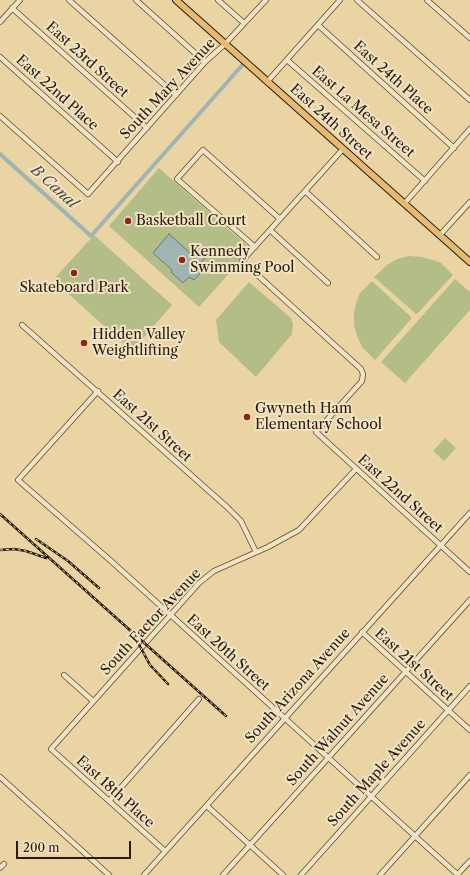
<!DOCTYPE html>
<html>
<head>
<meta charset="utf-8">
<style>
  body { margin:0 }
  #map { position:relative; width:470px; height:875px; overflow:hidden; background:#ebd4a4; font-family:"Libre Caslon Text",serif }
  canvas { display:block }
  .scale { position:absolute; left:16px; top:841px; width:115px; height:18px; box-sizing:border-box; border:2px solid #281b08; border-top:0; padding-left:5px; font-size:12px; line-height:14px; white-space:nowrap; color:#281b08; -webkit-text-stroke:3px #f2e3c4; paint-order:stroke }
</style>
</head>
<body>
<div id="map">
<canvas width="470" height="875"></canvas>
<div class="scale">200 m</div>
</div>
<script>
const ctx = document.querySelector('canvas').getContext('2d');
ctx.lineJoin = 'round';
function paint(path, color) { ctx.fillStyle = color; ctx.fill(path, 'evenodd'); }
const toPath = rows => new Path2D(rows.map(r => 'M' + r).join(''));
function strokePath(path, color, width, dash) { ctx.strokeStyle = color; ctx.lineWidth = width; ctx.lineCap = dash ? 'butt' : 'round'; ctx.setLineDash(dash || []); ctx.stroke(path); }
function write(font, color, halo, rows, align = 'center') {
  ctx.font = font + ' "Libre Caslon Text",serif'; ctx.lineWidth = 4; ctx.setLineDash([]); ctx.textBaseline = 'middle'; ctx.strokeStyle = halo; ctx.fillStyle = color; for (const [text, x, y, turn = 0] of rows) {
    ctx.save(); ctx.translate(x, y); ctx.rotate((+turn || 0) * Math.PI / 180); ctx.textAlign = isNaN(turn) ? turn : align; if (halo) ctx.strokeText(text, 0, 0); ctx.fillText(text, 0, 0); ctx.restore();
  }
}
paint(toPath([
  [159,168,251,249,199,307,109,226],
  [94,235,172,305,132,351,53,280],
  [408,256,422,257,433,260,441,263,453,275,418,313,416,314,374,277,387,265,397,259],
  [455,279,470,292,470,310,405,383,381,362],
  [372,281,411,317,411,319,375,360,362,347,357,336,354,325,354,312,357,300,360,293],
  [249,282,291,318,293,324,292,334,256,377,219,342,216,320],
  [445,438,456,448,444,461,433,451]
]), '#b3bd88');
const water = toPath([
  [169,234,190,253,194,248,205,258,201,263,206,267,194,280,189,277,183,283,171,272,172,270,153,253,169,234]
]);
paint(water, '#9eb5b3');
strokePath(water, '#6f776f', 1);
strokePath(toPath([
  [0,154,91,236,245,62]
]), '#9eb5b3', 4);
const minor = toPath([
  [69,0,176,95],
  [136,0,205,62],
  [218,0,244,23],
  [357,0,470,100],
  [427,0,470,38],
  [12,8,147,128],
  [0,22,20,0],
  [318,25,454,148],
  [0,57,118,162],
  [287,60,425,181],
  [267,82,340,0],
  [0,116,88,194,205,62,225,44,266,0],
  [343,149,242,261,361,369,363,374,362,381,316,432,470,572],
  [305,191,377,257],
  [404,204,470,129],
  [270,230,328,283],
  [440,235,470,202],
  [255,247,177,179,203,150,280,219],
  [22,325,227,507,241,521,256,552],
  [98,391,18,480,111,561,458,875],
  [362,632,470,730],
  [64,675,93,701],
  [0,777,109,875],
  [109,801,199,699],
  [207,806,283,875],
  [165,851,51,749,199,583,214,571,268,547,299,530,356,469],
  [0,868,4,864],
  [144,875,470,513],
  [223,875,470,600],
  [301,875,470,686],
  [380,875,470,775],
  [457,875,470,861]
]);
const major = toPath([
  [176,0,470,262]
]);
strokePath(minor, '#59492f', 6);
strokePath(major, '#281b08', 8);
strokePath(minor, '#f2e3c4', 4.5);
strokePath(major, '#e6ba72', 6);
const rail = toPath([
  [0,514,226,716],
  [36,539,68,561,99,588],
  [0,550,14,549,26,551,46,558],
  [135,637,150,665,168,684]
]);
strokePath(rail, '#281b08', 2.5);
strokePath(rail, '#f2e3c4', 1, [3]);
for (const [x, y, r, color] of [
  [128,221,4,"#8f2418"],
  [182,260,4,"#8f2418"],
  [74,273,4,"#8f2418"],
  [84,343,4,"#8f2418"],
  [247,417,4,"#8f2418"]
]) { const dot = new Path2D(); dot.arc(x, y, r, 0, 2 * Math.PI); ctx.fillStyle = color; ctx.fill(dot); strokePath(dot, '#f2e3c4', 1.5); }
write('14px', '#281b08', '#f2e3c4', [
  ["East 23rd Street",87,60,42],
  ["East 24th Place",393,78,42],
  ["South Mary Avenue",168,89,-47],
  ["East 22nd Place",57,93,42],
  ["East La Mesa Street",363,112,41],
  ["East 24th Street",331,122,42],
  ["East 21st Street",152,426,42],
  ["East 22nd Street",400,494,42],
  ["South Factor Avenue",151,622,-47],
  ["East 20th Street",228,653,42],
  ["East 21st Street",414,665,42],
  ["South Arizona Avenue",298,686,-48],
  ["South Walnut Avenue",338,730,-48],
  ["South Maple Avenue",377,773,-48],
  ["East 18th Place",115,792,42]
]);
write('14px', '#281b08', '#f2e3c4', [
  ["Basketball Court",136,221],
  ["Kennedy",190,252],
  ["Swimming Pool",190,268],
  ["Skateboard Park",74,288,"center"],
  ["Hidden Valley",92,335],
  ["Weightlifting",92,351],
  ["Gwyneth Ham",255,409],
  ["Elementary School",255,425]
], 'left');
write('italic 15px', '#4b493b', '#f2e3c4', [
  ["B Canal",54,187,42]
]);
</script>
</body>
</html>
